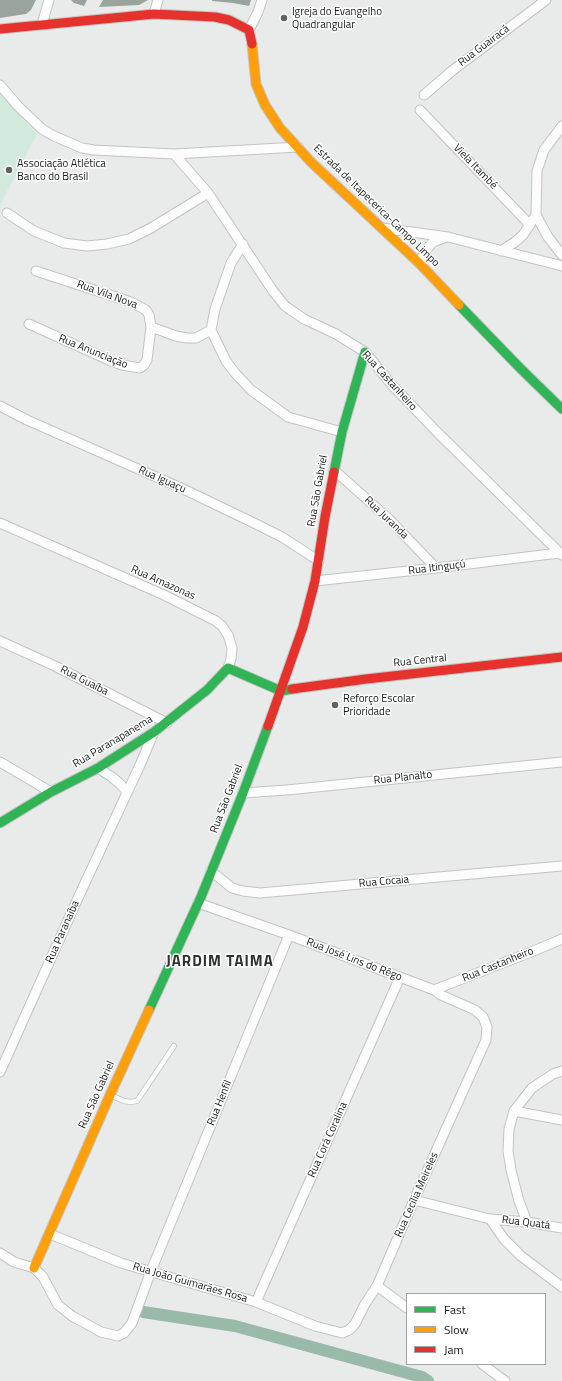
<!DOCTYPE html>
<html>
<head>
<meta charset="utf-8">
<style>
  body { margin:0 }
  #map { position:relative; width:562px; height:1381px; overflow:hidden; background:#e9ebea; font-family:"Titillium Web",sans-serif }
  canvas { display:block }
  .legend { position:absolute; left:406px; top:1293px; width:140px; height:72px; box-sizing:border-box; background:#fff; border:1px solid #a2a3a3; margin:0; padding:5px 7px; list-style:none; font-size:12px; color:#171918 }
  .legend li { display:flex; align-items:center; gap:8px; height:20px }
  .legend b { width:20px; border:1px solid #a2a3a3 }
</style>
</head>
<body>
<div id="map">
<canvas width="562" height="1381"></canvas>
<ul class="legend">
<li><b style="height:5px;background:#30b455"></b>Fast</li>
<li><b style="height:5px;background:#ff9f0a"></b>Slow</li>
<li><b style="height:5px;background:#e5322d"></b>Jam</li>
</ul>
</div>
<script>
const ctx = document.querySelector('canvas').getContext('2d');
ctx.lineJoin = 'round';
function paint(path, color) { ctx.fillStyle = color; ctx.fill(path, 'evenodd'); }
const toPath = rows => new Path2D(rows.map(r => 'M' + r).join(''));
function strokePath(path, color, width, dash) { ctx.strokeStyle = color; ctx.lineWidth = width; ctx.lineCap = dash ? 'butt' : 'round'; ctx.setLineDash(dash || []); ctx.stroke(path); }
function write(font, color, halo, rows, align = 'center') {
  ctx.font = font + ' "Titillium Web",sans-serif'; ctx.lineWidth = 3; ctx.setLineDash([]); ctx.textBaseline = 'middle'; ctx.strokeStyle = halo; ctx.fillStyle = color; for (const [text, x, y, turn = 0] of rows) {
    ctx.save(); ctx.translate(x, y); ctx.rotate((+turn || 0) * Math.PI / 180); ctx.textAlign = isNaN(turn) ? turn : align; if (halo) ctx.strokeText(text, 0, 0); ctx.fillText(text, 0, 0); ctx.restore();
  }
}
paint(toPath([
  [0,93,37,134,0,205]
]), '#d2eadd');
strokePath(toPath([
  [143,1312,235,1326,422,1377,428,1381]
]), '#99b9a9', 12);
paint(toPath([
  [0,0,36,0,31,10,26,14,0,18],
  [71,0,87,0,84,6,74,3],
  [103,0,148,0,139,5,99,7],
  [212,0,251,0,249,6,233,3,212,1]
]), '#9aa49f');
const lane = toPath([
  [110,1095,124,1101,131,1102,137,1101,174,1046]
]);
const street = toPath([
  [154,14,158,0],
  [42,24,49,0],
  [249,30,258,12,262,0],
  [0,85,18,106,42,129,54,136,82,148,94,150,174,154,298,147],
  [424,95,453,70,546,0],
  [420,110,530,225],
  [174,154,208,193,273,291,285,306,304,319,336,334,365,352,392,385,437,432,562,555],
  [7,213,34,231,64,243,87,246,107,244,129,239,151,228,208,193],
  [536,215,548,237,562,255],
  [382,228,448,237,562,266],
  [243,244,231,263,215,309,211,330,226,361,236,374,251,390,288,417,342,432],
  [501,251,515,242,523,235,536,215,537,171,544,150,562,126],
  [419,263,426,250,433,242,446,237],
  [29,324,111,361,122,365,140,368,144,365,147,360,151,327,149,315,146,310,131,302,36,271],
  [151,327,176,336,187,338,196,338,211,330],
  [0,406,27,420,179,487,252,522,282,537,319,561],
  [334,470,388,518,436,568],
  [0,523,164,595,216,621,222,626,228,635,232,648,231,659,228,668],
  [315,581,436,568,559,553],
  [0,641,55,666,167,723],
  [0,762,51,792],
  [98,768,112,777,120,784,127,792],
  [243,793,287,790,562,762],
  [211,871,232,888,243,891,260,893,562,866],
  [434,990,531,952,562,939],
  [0,1072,78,898,140,765,154,732],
  [514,1111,562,1120],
  [414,1200,490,1219,504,1239,521,1256,562,1287],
  [490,1219,527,1222,562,1228],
  [527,1222,519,1201,511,1170,508,1151,509,1129,514,1111,532,1088,553,1074,562,1071],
  [50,1234,121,1263,256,1302,315,1326,342,1333,349,1330,355,1324,365,1304,377,1286,414,1200,486,1040,487,1027,483,1017,475,1010,441,995,434,990,289,935,198,903],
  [0,1253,14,1262,34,1268,43,1277,58,1305,72,1316,101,1332,118,1336,124,1333,132,1323,151,1271,289,935],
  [377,1286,407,1308],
  [256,1302,400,977],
  [482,1364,505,1381]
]);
const fast = toPath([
  [459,305,520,368,562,409],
  [334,472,342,432,365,352],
  [0,823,51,792,98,768,154,732,207,690,228,668,281,691,292,689],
  [149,1010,201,897,243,793,268,726]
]);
const slow = toPath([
  [252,44,256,84,265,105,280,128,311,162,419,263,459,305],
  [34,1268,110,1095,149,1010]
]);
const jam = toPath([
  [0,29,154,14,215,17,229,20,249,30,252,44],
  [292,689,366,679,562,657],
  [268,726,303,627,315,581,325,517,334,472]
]);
strokePath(lane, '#c2c4c3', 6);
strokePath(street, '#c2c4c3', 11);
strokePath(fast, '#c2c4c3', 11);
strokePath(slow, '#c2c4c3', 11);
strokePath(jam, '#c2c4c3', 11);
strokePath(lane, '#fcfcfc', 4.5);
strokePath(street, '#fcfcfc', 9);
strokePath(fast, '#30b455', 9);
strokePath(slow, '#ff9f0a', 9);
strokePath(jam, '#e5322d', 9);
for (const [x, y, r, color] of [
  [284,18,4,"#606262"],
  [9,170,4,"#606262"],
  [335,705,4,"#606262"]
]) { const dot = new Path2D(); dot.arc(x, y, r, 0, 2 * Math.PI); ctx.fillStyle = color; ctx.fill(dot); strokePath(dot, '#fff', 1.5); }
write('11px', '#171918', '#fff', [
  ["Igreja do Evangelho",292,12],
  ["Quadrangular",292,25],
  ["Associação Atlética",17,164],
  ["Banco do Brasil",17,177],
  ["Reforço Escolar",343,699],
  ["Prioridade",343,712]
], 'left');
write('11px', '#171918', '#fff', [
  ["Rua Guairacá",484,46,-37],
  ["Viela Itambé",475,167,46],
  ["Estrada de Itapecerica-Campo Limpo",376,206,44],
  ["Rua Vila Nova",107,295,20],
  ["Rua Anunciação",93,352,22],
  ["Rua Castanheiro",389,381,48],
  ["Rua Iguaçu",162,480,24],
  ["Rua São Gabriel",318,491,-80],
  ["Rua Juranda",386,518,44],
  ["Rua Itinguçú",437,568,-7],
  ["Rua Amazonas",163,583,24],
  ["Rua Central",420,661,-6],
  ["Rua Guaíba",84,681,27],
  ["Rua Paranapanema",113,742,-31],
  ["Rua Planalto",403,778,-6],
  ["Rua São Gabriel",227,799,-69],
  ["Rua Cocaia",384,882,-5],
  ["Rua Paranaíba",63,932,-66],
  ["Rua José Lins do Rêgo",354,960,21],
  ["Rua Castanheiro",498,965,-22],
  ["Rua São Gabriel",97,1095,-66],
  ["Rua Henfil",220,1103,-68],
  ["Rua Corá Coralina",328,1140,-66],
  ["Rua Cecília Meireles",417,1195,-66],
  ["Rua Quatá",526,1223,7],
  ["Rua João Guimarães Rosa",190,1283,16]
]);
ctx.letterSpacing = '1px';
write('bold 15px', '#2d312f', '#fff', [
  ["JARDIM TAIMA",220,962]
]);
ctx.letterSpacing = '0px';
</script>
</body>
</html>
